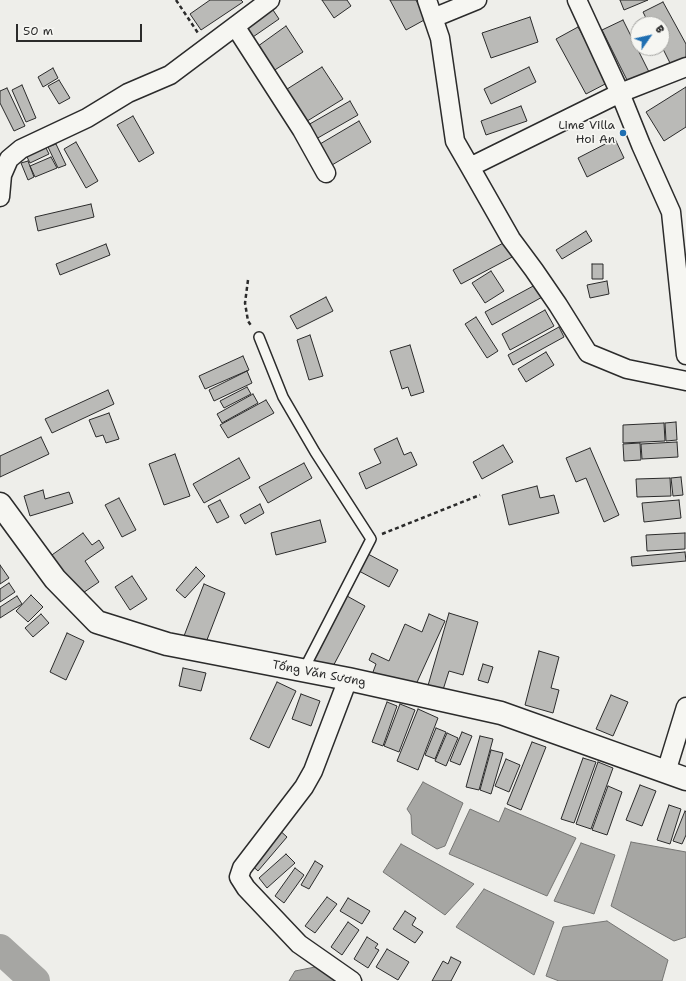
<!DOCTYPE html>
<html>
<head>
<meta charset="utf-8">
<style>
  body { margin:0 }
  #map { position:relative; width:686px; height:981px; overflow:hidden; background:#eeeeea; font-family:"Shantell Sans",sans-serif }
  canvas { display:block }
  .north { position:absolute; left:630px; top:16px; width:40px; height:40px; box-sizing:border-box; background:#f6f6f2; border:1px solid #a5a5a2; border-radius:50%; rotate:56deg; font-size:11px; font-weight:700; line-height:16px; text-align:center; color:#2b2b2b }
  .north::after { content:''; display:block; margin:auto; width:14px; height:18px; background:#1f6fb2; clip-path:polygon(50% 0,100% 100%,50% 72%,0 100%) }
  .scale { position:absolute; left:16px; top:24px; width:126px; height:18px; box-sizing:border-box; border:2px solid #2b2b2b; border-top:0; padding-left:5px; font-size:12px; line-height:14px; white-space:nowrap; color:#2b2b2b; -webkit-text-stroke:3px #f6f6f2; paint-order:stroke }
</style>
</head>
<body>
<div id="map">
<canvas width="686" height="981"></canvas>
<div class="north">B</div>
<div class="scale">50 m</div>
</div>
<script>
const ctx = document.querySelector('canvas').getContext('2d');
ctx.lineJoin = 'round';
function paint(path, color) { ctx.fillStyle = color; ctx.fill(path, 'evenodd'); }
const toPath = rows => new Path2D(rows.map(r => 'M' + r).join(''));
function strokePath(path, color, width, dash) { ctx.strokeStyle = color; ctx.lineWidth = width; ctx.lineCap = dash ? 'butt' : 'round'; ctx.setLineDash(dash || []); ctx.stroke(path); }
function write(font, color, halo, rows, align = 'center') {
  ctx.font = font + ' "Shantell Sans",sans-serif'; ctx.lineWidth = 3.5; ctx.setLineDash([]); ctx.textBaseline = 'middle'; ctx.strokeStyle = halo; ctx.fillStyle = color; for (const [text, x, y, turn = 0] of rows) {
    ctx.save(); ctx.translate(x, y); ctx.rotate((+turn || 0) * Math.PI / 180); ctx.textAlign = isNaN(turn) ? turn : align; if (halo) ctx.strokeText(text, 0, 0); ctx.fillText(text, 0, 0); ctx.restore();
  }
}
const water = toPath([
  [423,782,463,803,445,846,437,849,412,834,411,815,407,809,423,782],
  [505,808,576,838,547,896,449,854,470,809,499,822,505,808],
  [631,842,686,852,686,937,674,941,611,906,631,842],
  [581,843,615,855,594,914,554,901,581,843],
  [401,844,474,884,445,915,383,872,401,844],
  [484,889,554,922,534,975,456,927,484,889],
  [607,921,668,960,662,981,559,981,546,976,563,927,607,921],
  [315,967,331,974,342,981,289,981,295,971,315,967]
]);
paint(water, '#a6a6a3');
strokePath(water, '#757573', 1);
strokePath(toPath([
  [0,949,35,981]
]), '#a6a6a3', 30);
const building = toPath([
  [210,0,241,0,243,2,201,30,190,14,210,0],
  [322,0,347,0,351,6,334,18,322,0],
  [390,0,416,0,426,19,406,30,390,0],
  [620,0,648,0,624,10,620,0],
  [663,2,686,44,686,57,671,65,662,47,662,24,649,24,643,12,663,2],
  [271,7,279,19,250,39,242,27,271,7],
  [530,17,538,42,491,58,482,33,530,17],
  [623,20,649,72,628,82,602,30,623,20],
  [286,26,303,52,270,73,254,49,286,26],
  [578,27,609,82,586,94,556,39,578,27],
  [322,67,343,99,304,123,284,91,322,67],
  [529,67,536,82,491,104,484,89,529,67],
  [53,68,58,78,43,87,38,77,53,68],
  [59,80,70,98,59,104,48,86,59,80],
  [22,85,36,118,26,122,12,90,22,85],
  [686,87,686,127,664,141,646,112,686,87],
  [7,88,25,126,14,131,0,103,0,91,7,88],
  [350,101,358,115,316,139,308,125,350,101],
  [521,106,527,121,486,135,481,121,521,106],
  [133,116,154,153,139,162,117,125,133,116],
  [359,121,371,142,332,165,320,144,359,121],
  [615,139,624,158,587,177,578,158,615,139],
  [76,142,98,181,86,188,64,149,76,142],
  [44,144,49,154,30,163,25,153,44,144],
  [56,144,66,165,58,168,48,147,56,144],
  [51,157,57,168,35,177,30,166,51,157],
  [28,161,34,177,28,180,21,163,28,161],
  [91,204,94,217,38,231,35,217,91,204],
  [586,231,592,241,562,259,556,250,586,231],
  [507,241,514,256,461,284,453,270,507,241],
  [106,244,110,255,60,275,56,264,106,244],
  [592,264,603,264,603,279,592,279,592,264],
  [491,271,504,291,485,303,472,283,491,271],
  [607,281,609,294,590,298,587,285,607,281],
  [537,284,544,296,492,325,485,312,537,284],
  [326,297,333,311,297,329,290,316,326,297],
  [545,310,554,326,510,350,502,334,545,310],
  [476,317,498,351,487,358,465,324,476,317],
  [559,327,564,337,513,365,508,355,559,327],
  [310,335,323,376,309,380,297,340,310,335],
  [410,345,424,392,411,396,408,387,402,389,390,351,410,345],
  [546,352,554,365,526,382,518,369,546,352],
  [243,356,249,370,205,389,199,376,243,356],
  [247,371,252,383,214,401,209,390,247,371],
  [247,387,251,394,224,408,220,401,247,387],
  [108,390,114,404,52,433,45,419,108,390],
  [253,394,258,403,222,423,217,414,253,394],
  [266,400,274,413,228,438,220,425,266,400],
  [109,413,119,439,106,443,103,435,96,437,89,420,109,413],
  [676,422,677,440,666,441,665,423,676,422],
  [664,423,665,441,623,443,623,425,664,423],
  [41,437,49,454,0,477,0,456,41,437],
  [397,438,404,455,411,452,417,465,366,489,359,473,381,463,374,449,397,438],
  [677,442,678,457,642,459,641,444,677,442],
  [640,443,641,460,624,461,623,444,640,443],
  [503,445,513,462,482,479,473,462,503,445],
  [590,448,619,515,604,522,586,478,576,482,566,458,590,448],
  [175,454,190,496,164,505,149,464,175,454],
  [239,458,250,478,204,503,193,484,239,458],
  [304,463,312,478,268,503,259,487,304,463],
  [681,477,683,495,673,496,671,478,681,477],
  [670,478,671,496,637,497,636,479,670,478],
  [537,486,540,498,554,495,559,513,509,525,502,495,537,486],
  [43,490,45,499,69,492,73,503,30,516,24,496,43,490],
  [119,498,136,530,122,537,105,505,119,498],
  [220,500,229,517,217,523,208,506,220,500],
  [679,500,681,518,644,522,642,503,679,500],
  [260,504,264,513,245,524,240,515,260,504],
  [320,520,326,542,276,555,271,533,320,520],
  [83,533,92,545,99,540,104,548,85,561,99,582,77,597,49,557,83,533],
  [685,533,685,549,647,551,646,535,685,533],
  [685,552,686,561,632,566,631,557,685,552],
  [368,554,398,570,389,587,359,571,368,554],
  [0,565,9,578,0,584,0,565],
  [196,567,205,576,185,598,176,590,196,567],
  [132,576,147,599,130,610,115,587,132,576],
  [9,583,15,592,0,602,0,589,9,583],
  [204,584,225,593,205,645,184,636,204,584],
  [31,595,43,607,28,622,16,611,31,595],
  [17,596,22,604,0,618,0,607,17,596],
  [347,596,365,606,330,672,312,662,347,596],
  [449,613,478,622,463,675,449,671,442,693,427,689,449,613],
  [41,614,49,623,33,637,25,628,41,614],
  [429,614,445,621,413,691,373,672,376,664,369,660,372,653,389,661,405,624,422,632,429,614],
  [67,633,84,641,66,680,50,672,67,633],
  [539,651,559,657,551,688,559,690,553,713,525,705,539,651],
  [483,664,493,667,488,683,478,680,483,664],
  [183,668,206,673,201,691,179,686,183,668],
  [277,682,296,691,269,748,250,739,277,682],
  [301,694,320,701,311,726,292,719,301,694],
  [611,695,628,702,613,736,596,729,611,695],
  [387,702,397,706,383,746,372,742,387,702],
  [400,704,415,710,399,752,384,746,400,704],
  [418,709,438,718,418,770,397,761,418,709],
  [436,728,446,732,435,759,425,755,436,728],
  [462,732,472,736,460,765,450,761,462,732],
  [447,733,458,738,446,766,435,761,447,733],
  [480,736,493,739,479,790,466,787,480,736],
  [532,742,546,747,521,810,507,804,532,742],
  [491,750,503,753,491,794,480,790,491,750],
  [583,758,596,762,574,823,561,819,583,758],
  [506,759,520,765,509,792,495,786,506,759],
  [598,762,613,768,591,829,576,824,598,762],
  [640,785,656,791,642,826,626,820,640,785],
  [608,786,622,792,607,835,592,830,608,786],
  [669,805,681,809,670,844,657,840,669,805],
  [685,811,686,812,686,835,682,844,673,841,685,811],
  [277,828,287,837,258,871,248,862,277,828],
  [286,854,295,863,267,888,259,878,286,854],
  [315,861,323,866,309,889,301,885,315,861],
  [295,868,304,875,284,903,275,896,295,868],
  [327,897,337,904,315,933,305,926,327,897],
  [348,898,370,911,362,924,340,911,348,898],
  [405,911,416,918,412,925,423,932,415,943,393,929,405,911],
  [348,922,359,930,342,955,331,947,348,922],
  [367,937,378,944,375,948,379,950,368,968,354,959,367,937],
  [387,949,409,962,398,980,376,967,387,949],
  [451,957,461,962,451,981,432,981,443,961,448,964,451,957]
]);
paint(building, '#babab7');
strokePath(building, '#2b2b2b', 1);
const lane = toPath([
  [259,337,283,397,315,452,371,539,303,671]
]);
const street = toPath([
  [427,0,440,38,455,141,470,167,511,239,534,270,558,305,588,353,627,369,686,381],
  [577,0,620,93,641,145,671,212,686,355],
  [433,18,477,0],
  [235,26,302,130,326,173],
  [470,167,620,93,686,67],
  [0,197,2,175,9,159,21,149,87,118,128,93,170,75,270,0],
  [348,679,313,771,304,787,242,868,239,877,246,888,299,944,352,981],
  [666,772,686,707]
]);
const secondary = toPath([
  [0,504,55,579,97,622,167,644,348,679,501,713,686,779]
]);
strokePath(lane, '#2b2b2b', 12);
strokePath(street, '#2b2b2b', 21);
strokePath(secondary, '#2b2b2b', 25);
strokePath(toPath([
  [176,0,198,33],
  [248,280,245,303,248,321,252,327],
  [382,534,480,495]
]), '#2b2b2b', 2.5, [4, 3]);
strokePath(lane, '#f6f6f2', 9);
strokePath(street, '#f6f6f2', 18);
strokePath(secondary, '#f6f6f2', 22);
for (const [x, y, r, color] of [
  [623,133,4,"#1f6fb2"]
]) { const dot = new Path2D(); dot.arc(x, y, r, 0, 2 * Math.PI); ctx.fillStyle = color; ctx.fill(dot); strokePath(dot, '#f6f6f2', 1.5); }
write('12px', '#2b2b2b', '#f6f6f2', [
  ["Lime Villa",615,126],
  ["Hoi An",615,140]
], 'right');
write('12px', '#2b2b2b', '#f6f6f2', [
  ["Tống Văn Sương",319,674,11]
]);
</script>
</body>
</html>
